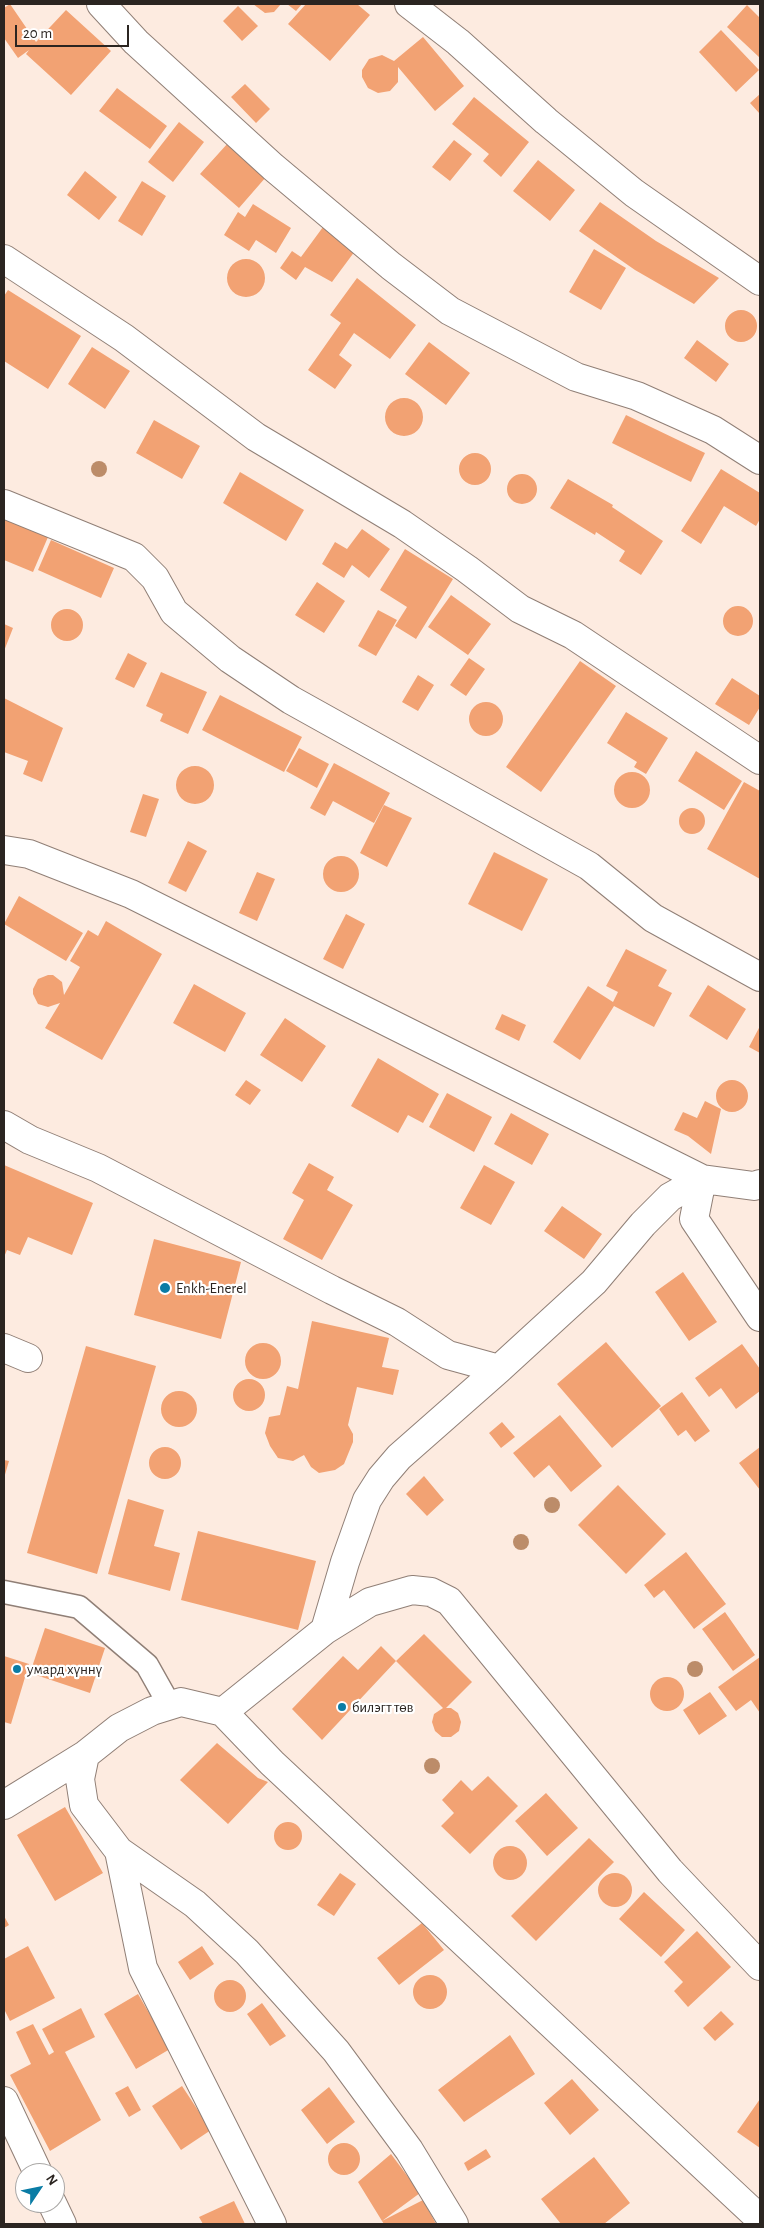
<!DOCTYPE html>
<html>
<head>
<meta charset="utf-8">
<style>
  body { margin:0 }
  #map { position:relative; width:764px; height:2228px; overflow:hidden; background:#fdebe0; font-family:"Alegreya Sans",sans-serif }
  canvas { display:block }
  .frame { position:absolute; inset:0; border:5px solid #2b2521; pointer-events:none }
  .north { position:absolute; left:15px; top:2163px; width:50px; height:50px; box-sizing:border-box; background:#fff; border:1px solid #aaa8a6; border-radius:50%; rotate:56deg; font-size:14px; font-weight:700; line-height:20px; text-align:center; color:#2b2521 }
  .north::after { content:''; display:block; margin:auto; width:18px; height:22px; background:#0a7ca5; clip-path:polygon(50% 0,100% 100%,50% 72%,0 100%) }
  .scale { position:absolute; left:15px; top:25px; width:114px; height:22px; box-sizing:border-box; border:2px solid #2b2521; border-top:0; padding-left:6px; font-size:15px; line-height:18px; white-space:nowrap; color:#2b2521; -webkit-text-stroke:4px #fff; paint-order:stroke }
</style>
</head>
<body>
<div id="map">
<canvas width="764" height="2228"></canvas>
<div class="frame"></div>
<div class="north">N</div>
<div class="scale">20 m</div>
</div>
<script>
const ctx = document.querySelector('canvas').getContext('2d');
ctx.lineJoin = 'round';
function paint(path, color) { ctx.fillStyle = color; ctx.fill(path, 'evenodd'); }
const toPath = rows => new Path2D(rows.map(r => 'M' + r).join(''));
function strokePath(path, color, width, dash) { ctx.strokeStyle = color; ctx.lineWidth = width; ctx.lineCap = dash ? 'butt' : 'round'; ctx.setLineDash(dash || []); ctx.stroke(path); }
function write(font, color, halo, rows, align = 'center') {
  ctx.font = font + ' "Alegreya Sans",sans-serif'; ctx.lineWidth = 4.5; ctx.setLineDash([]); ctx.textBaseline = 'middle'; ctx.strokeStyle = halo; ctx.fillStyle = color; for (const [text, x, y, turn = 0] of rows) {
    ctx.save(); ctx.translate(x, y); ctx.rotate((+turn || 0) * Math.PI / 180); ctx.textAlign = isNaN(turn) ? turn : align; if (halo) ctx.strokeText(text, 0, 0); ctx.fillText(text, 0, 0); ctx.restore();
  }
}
paint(toPath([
  [10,4,36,42,66,10,111,51,71,95,26,54,29,50,18,58,4,38,4,8],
  [253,4,281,4,274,12,265,13],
  [287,4,302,4,296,11],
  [306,4,357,4,370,15,330,61,288,24],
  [747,5,760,18,760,58,727,27],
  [238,6,258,26,242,41,223,21],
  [721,30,759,70,736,92,699,52],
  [423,37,464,86,435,111,398,67,398,82,390,91,378,93,368,88,362,77,362,70,369,59,382,55,394,61],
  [245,84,270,109,256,123,231,97],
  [117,88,167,126,150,149,99,111],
  [760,94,760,114,750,103],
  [474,97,529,142,501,177,483,161,489,154,452,124],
  [179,122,204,142,173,182,148,162],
  [454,140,472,154,450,181,432,167],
  [228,143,266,177,239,208,200,174],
  [538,160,575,190,550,221,513,191],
  [85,171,117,197,99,220,67,195],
  [142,181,166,196,142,236,118,221],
  [600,202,656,241,719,278,694,304,635,270,579,231],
  [253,204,291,228,276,253,256,240,249,251,224,235,238,212,245,217],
  [323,227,355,251,332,282,305,267,296,280,280,268,292,251,301,257],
  [594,249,626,268,601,310,569,292],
  '227 278a19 19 0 1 1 38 0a19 19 0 1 1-38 0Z',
  [357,278,416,325,390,359,354,333,339,355,352,365,335,389,308,370,341,323,330,315],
  [8,290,81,336,48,389,4,361,4,296],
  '725 326a16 16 0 1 1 32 0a16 16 0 1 1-32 0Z',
  [697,340,729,364,716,382,684,358],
  [429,342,470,373,446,405,405,374],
  [92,347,130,371,105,409,68,384],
  '385 417a19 19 0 1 1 38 0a19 19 0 1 1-38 0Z',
  [626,415,705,453,691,482,612,443],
  [154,420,200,446,182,479,136,453],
  '459 469a16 16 0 1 1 32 0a16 16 0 1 1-32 0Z',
  [721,469,760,493,760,519,756,526,724,506,701,544,681,531],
  [240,472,304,510,286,541,223,503],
  '507 489a15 15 0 1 1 30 0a15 15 0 1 1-30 0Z',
  [568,479,613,505,612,507,663,541,641,575,619,561,625,551,596,532,595,535,550,508],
  [4,517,48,537,33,572,4,560],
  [362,529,390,549,369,578,352,565,344,578,322,564,335,542,347,549],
  [51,540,114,568,101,598,38,570],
  [405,549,453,579,416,639,395,626,407,607,380,590],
  [317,582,345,601,324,633,295,615],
  [451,595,491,624,468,655,428,627],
  '723 621a15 15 0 1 1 30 0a15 15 0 1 1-30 0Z',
  '51 625a16 16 0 1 1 32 0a16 16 0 1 1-32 0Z',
  [378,610,397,620,376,656,358,646],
  [4,624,13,628,4,651],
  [128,653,147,663,134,688,115,679],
  [469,658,485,669,466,696,450,685],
  [580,661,616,686,541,792,506,767],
  [161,672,207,692,188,734,160,721,163,714,146,706],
  [418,675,434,685,418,711,402,702],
  [732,678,760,696,760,707,749,725,715,704],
  [220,695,302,737,284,772,202,730],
  [4,698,63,728,42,782,23,774,28,761,4,752],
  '469 719a17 17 0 1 1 34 0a17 17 0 1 1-34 0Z',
  [626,712,668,738,646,774,634,767,637,762,607,743],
  [299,748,329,764,317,788,286,771],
  [696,751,742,781,724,810,678,781],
  [334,763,390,793,374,823,333,801,325,816,310,808],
  '176 785a19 19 0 1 1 38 0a19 19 0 1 1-38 0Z',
  '614 790a18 18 0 1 1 36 0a18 18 0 1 1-36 0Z',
  [744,782,760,791,760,879,707,849],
  [143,794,159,799,146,837,130,832],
  [384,805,412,818,387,867,360,853],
  '679 821a13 13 0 1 1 26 0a13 13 0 1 1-26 0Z',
  [188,841,207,851,186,892,168,883],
  [494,852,548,879,522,931,468,904],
  '323 874a18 18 0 1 1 36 0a18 18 0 1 1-36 0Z',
  [257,872,275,879,257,921,239,913],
  [19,896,83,933,66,961,4,924],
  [346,914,365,924,343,969,323,959],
  [106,921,162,954,102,1060,45,1028,60,1003,48,1007,38,1004,33,994,33,989,38,979,48,975,53,975,62,982,64,995,80,967,70,961,88,930,98,936],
  [626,949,667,970,658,986,672,993,654,1027,614,1006,580,1060,553,1042,588,986,613,1002,618,992,606,986],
  [194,984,246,1013,225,1052,173,1023],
  [708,985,746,1009,727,1040,689,1016],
  [502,1014,526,1025,519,1041,495,1029],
  [285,1018,326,1046,302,1082,260,1055],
  [760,1026,760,1053,749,1047],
  [378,1058,439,1094,423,1123,408,1115,398,1133,351,1106],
  [246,1080,261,1090,250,1105,235,1095],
  '716 1096a16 16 0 1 1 32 0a16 16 0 1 1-32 0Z',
  [447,1093,492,1117,474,1152,429,1127],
  [705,1101,721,1109,711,1154,688,1136,674,1130,683,1112,697,1118],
  [511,1113,549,1134,532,1165,494,1144],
  [309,1163,334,1177,327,1190,353,1205,322,1260,283,1239,304,1200,292,1193],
  [4,1165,93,1203,72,1255,28,1237,20,1255,7,1250,4,1257],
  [484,1165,515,1182,491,1225,460,1208],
  [562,1206,602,1234,584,1259,544,1231],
  [154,1239,241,1262,221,1339,134,1315],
  [683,1272,717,1322,689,1341,655,1292],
  [312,1321,389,1338,382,1367,399,1370,393,1395,357,1387,348,1425,353,1434,353,1442,344,1464,335,1470,319,1473,311,1467,304,1455,293,1461,278,1458,270,1446,265,1433,269,1417,280,1415,287,1386,298,1389],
  [606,1342,661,1406,612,1448,557,1384],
  '245 1361a18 18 0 1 1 36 0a18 18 0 1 1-36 0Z',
  [742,1344,760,1369,760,1391,736,1409,721,1388,709,1397,695,1378],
  [86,1346,156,1366,97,1574,27,1553],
  '233 1395a16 16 0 1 1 32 0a16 16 0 1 1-32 0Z',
  '161 1409a18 18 0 1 1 36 0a18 18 0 1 1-36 0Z',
  [682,1392,710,1431,695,1442,686,1430,678,1436,659,1409],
  [560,1415,602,1466,571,1492,549,1465,534,1478,513,1453],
  [502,1422,515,1437,501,1448,489,1433],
  '149 1463a16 16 0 1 1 32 0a16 16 0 1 1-32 0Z',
  [760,1447,760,1490,739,1463],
  [4,1460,9,1461,4,1478],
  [424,1476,444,1500,427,1516,406,1494],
  [618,1485,666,1534,626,1574,578,1525],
  [128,1499,164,1510,154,1546,180,1553,170,1591,108,1574],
  [198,1531,316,1561,298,1630,181,1600],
  [686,1552,726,1604,694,1629,664,1590,654,1598,644,1585],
  [725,1612,755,1655,733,1671,702,1629],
  [45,1628,105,1648,90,1693,30,1673],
  [424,1634,472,1682,446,1708,451,1708,458,1713,461,1722,459,1731,451,1737,442,1737,435,1731,432,1722,434,1714,443,1708,396,1661],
  [381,1646,396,1661,322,1740,292,1709,343,1656,358,1670],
  [4,1656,29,1664,11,1724,4,1722],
  [760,1657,760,1713,751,1700,736,1711,718,1687],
  '650 1694a17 17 0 1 1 34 0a17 17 0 1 1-34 0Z',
  [710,1692,727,1716,699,1735,683,1710],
  [217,1743,258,1778,268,1782,228,1824,180,1780],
  [488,1776,518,1806,470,1854,441,1826,454,1813,442,1800,461,1780,472,1791],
  [546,1793,578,1828,547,1856,515,1821],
  [65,1807,103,1873,55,1901,17,1835],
  '274 1836a14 14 0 1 1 28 0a14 14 0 1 1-28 0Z',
  [589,1838,614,1862,536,1941,511,1916],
  '493 1863a17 17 0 1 1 34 0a17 17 0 1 1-34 0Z',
  [340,1873,356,1884,334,1916,317,1905],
  '598 1890a17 17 0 1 1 34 0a17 17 0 1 1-34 0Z',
  [644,1892,685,1930,661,1957,619,1919],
  [4,1916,9,1925,4,1928],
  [422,1923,444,1950,399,1985,377,1958],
  [697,1931,731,1967,688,2007,674,1991,683,1982,664,1962],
  [28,1946,55,1998,10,2021,4,2009,4,1959],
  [202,1946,214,1964,190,1980,178,1962],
  '413 1992a17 17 0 1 1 34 0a17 17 0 1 1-34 0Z',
  '214 1996a16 16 0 1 1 32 0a16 16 0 1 1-32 0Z',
  [138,1994,170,2049,136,2069,104,2014],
  [262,2003,286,2036,270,2046,247,2014],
  [81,2008,95,2037,65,2052,101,2120,50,2151,10,2075,31,2064,16,2032,33,2024,49,2055,54,2052,42,2029],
  [721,2011,734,2024,715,2041,703,2028],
  [510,2035,535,2074,464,2122,438,2090],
  [572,2079,599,2110,570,2135,544,2103],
  [128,2086,141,2110,129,2117,115,2093],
  [182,2086,211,2130,181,2150,152,2106],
  [329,2087,355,2122,327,2144,301,2110],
  [760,2099,760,2148,737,2132],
  '328 2159a16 16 0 1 1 32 0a16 16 0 1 1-32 0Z',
  [486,2149,491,2157,468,2171,464,2163],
  [391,2154,420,2193,382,2221,423,2200,436,2224,384,2224,382,2221,358,2182],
  [594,2157,630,2203,604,2224,561,2224,541,2199],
  [234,2201,245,2224,203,2224,199,2217]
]), '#f2a273');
const lane = toPath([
  [4,1592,79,1607,147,1665,170,1706]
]);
const street = toPath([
  [101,4,136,42,273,167,391,266,450,311,576,377,637,396,713,430,760,460],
  [409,4,458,42,546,121,634,193,760,281],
  [4,259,124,338,256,437,402,524,467,569,520,609,573,635,760,760],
  [4,504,134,557,155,578,174,612,230,659,291,700,589,866,653,918,760,977],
  [4,850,29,854,131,894,702,1179,754,1186,760,1184],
  [4,1125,30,1140,98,1168,332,1290,397,1322,448,1355,499,1369,594,1282,643,1224,670,1197,702,1179],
  [702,1179,694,1219,760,1317],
  [4,1348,28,1358],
  [325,1630,345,1562,367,1500,381,1478,399,1457,499,1369],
  [223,1712,272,1763,760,2219],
  [85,1755,80,1779,84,1805,119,1851,143,1968,272,2224],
  [4,1805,85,1755,119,1728,152,1711,181,1702,223,1712,325,1630,370,1602,412,1590,431,1592,449,1601,670,1871,760,1966],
  [119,1851,195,1904,247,1952,336,2051,409,2150,454,2224]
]);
const secondary = toPath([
  [4,2101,38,2173],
  [52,2203,62,2224]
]);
strokePath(lane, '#907f76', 25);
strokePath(street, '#907f76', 30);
strokePath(secondary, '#907f76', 30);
strokePath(lane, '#fff', 22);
strokePath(street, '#fff', 28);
strokePath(secondary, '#fff', 28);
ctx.fillStyle = '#bc8c69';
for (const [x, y] of [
  [99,469],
  [552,1505],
  [521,1542],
  [695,1669],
  [432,1766]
]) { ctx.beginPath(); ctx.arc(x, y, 8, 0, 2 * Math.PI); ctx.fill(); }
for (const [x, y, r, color] of [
  [165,1288,6,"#0a7ca5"],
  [17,1669,5,"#0a7ca5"],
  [342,1707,5,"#0a7ca5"]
]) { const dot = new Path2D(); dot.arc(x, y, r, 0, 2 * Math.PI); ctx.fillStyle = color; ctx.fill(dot); strokePath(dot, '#fff', 2); }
write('15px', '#2b2521', '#fff', [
  ["Enkh-Enerel",176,1288],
  ["умард хүннү",27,1669],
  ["билэгт төв",352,1707]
], 'left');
</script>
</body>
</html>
